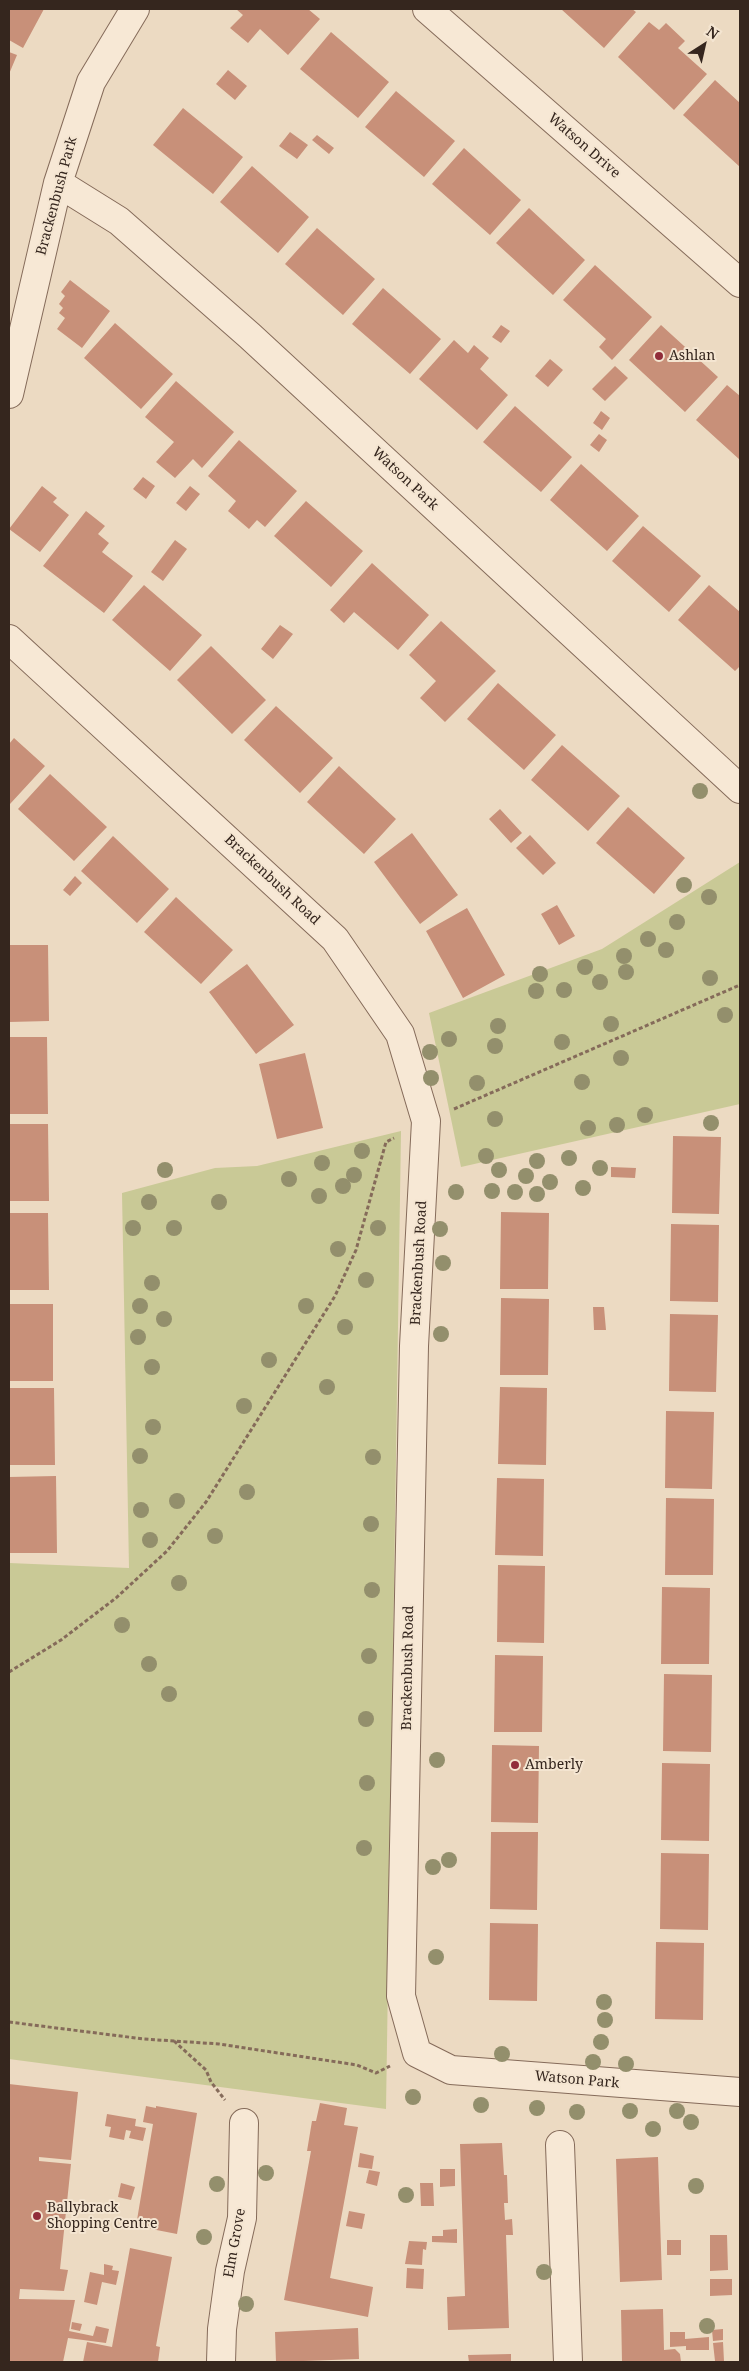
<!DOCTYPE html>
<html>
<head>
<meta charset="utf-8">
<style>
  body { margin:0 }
  #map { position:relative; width:749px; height:2371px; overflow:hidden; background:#ecdac2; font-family:"Noto Serif",serif }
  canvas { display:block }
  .frame { position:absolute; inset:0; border:10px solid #35261e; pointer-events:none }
  .north { position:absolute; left:679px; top:20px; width:50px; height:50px; -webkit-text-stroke:4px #f4e5d1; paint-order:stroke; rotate:35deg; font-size:14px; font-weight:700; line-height:20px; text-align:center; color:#35261e }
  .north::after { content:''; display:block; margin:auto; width:18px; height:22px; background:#35261e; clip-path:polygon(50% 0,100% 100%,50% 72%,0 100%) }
</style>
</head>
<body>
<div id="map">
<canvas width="749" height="2371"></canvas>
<div class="frame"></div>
<div class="north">N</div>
</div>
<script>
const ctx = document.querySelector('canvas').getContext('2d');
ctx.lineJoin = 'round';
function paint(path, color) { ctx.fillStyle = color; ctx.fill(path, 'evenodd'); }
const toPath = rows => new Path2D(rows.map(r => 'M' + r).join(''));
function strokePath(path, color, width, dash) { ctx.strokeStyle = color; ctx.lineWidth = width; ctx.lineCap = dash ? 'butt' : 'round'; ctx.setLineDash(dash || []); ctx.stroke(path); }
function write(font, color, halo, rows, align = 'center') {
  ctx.font = font + ' "Noto Serif",serif'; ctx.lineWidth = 4; ctx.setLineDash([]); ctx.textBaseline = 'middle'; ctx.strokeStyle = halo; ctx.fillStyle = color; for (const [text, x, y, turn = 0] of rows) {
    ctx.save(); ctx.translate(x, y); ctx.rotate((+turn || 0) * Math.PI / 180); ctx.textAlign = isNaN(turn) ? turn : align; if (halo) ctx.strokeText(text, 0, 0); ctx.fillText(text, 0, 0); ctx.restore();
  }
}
paint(toPath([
  [740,862,740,1104,461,1167,429,1013,602,949],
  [401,1131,386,2109,9,2059,9,1563,129,1568,122,1193,215,1168,257,1166]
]), '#c9c996');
paint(toPath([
  [9,9,44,9,23,48,9,40],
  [236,9,308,9,320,19,288,55,260,29,248,43,230,28,243,15],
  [561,9,632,9,636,12,604,48],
  [649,22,659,30,666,23,685,41,678,48,707,74,674,110,618,57],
  [331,32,389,82,358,118,300,69],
  [9,52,17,55,9,74],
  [228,70,247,86,235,100,216,84],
  [715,80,740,103,740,167,683,115],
  [396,91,455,141,424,177,365,127],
  [183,108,243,157,213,194,153,145],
  [290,132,308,145,297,159,279,146],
  [317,135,334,148,329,154,312,140],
  [464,148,521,200,490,235,432,184],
  [252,166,309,217,278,253,220,202],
  [529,208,585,260,553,295,496,243],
  [317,228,375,279,343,315,285,264],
  [595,265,652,317,612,360,599,347,606,339,563,300],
  [70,280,110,311,82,348,57,329,65,318,59,313,63,308,59,304,65,296,61,292],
  [383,288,441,339,410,374,352,324],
  [115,323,173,374,141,409,84,358],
  [501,325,510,331,501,343,492,337],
  [661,325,718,377,685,412,629,360],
  [454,340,468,353,474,345,489,358,480,369,508,395,477,430,419,379],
  [550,359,563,370,548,387,535,376],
  [615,366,628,378,605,401,592,389],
  [176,381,234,432,202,468,193,459,175,478,156,462,174,442,145,417],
  [727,385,740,396,740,460,696,420],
  [515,406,572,457,541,492,483,442],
  [601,411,610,418,602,430,593,423],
  [599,434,607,440,599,452,590,445],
  [239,440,297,491,265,527,257,520,249,529,228,511,236,501,208,476],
  [581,464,639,516,607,551,550,500],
  [143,477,155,486,146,499,133,489],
  [42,486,57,498,53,502,69,515,40,552,9,529],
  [190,486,200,494,186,511,176,503],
  [306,501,363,551,331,587,274,536],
  [86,511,105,526,98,534,109,543,102,552,133,576,104,613,43,566],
  [643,526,701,576,669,612,612,561],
  [175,540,187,549,163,581,151,572],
  [372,563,429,615,398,650,354,612,344,623,330,610],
  [144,585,202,635,170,671,112,620],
  [709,585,740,612,740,666,735,671,678,620],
  [441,621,496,671,445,722,420,698,436,681,409,655],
  [280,625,293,634,273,659,261,649],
  [211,646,266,700,232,734,177,680],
  [498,683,556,735,524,770,467,719],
  [276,706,333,758,300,793,244,740],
  [14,738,45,766,10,804,9,744],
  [562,745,620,796,588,831,531,780],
  [339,766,396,819,364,854,307,802],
  [50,774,107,827,74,861,18,809],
  [628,807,685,858,654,894,596,843],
  [500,809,522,833,511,843,489,819],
  [412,833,458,895,420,924,374,862],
  [530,835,556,863,543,875,516,848],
  [113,836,169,889,137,923,81,871],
  [75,876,82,883,70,896,63,890],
  [176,897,233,950,201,984,144,932],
  [557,905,575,936,559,945,541,914],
  [467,908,505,975,463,998,426,931],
  [9,945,48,945,49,1021,9,1022],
  [247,964,294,1025,256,1054,209,992],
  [9,1037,47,1037,48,1114,9,1114],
  [305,1053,323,1128,277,1139,259,1064],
  [9,1124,48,1124,49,1201,9,1201],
  [673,1136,721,1137,719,1214,672,1213],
  [611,1167,636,1168,635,1178,611,1177],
  [501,1212,549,1213,548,1289,500,1289],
  [9,1213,48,1213,49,1290,9,1290],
  [671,1224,719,1225,718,1302,670,1301],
  [501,1298,549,1299,548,1375,500,1375],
  [9,1304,53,1304,53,1381,9,1381],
  [593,1307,604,1307,606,1330,594,1330],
  [670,1314,718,1315,716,1392,669,1391],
  [500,1387,547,1388,546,1465,498,1464],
  [9,1388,54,1388,55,1465,9,1465],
  [666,1411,714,1412,712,1489,665,1488],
  [56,1476,57,1553,10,1553,9,1477],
  [497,1478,544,1479,543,1556,495,1555],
  [666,1498,714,1499,713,1575,665,1575],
  [498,1565,545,1566,544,1643,497,1642],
  [662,1587,710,1588,709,1664,661,1664],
  [495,1655,543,1656,542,1732,494,1732],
  [664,1674,712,1675,711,1752,663,1751],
  [492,1745,539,1746,538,1823,491,1822],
  [662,1763,710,1764,709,1841,661,1840],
  [491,1832,538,1832,537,1910,490,1909],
  [661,1853,709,1854,708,1930,660,1929],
  [490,1923,538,1924,537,2001,489,2000],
  [656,1942,704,1943,703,2020,655,2019],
  [9,2084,78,2092,71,2160,39,2157,39,2161,71,2164,60,2269,68,2270,64,2291,20,2289,19,2299,75,2300,69,2331,93,2336,96,2326,109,2329,106,2343,68,2338,63,2362,9,2362],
  [320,2103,347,2108,344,2125,358,2127,330,2278,373,2287,368,2317,284,2300,311,2151,307,2151,312,2121,316,2121],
  [146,2106,156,2108,156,2106,197,2113,177,2234,136,2226,153,2124,143,2122],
  [107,2114,136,2119,135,2126,146,2128,143,2141,129,2138,131,2131,126,2130,124,2140,109,2137,111,2127,105,2126],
  [502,2143,504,2175,507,2175,508,2203,504,2203,505,2220,512,2219,513,2235,506,2235,509,2328,448,2330,447,2297,465,2296,460,2144],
  [360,2153,374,2156,372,2169,358,2167],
  [658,2157,662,2280,620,2282,616,2159],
  [440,2169,455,2169,455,2186,440,2187],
  [369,2170,380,2172,377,2186,366,2183],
  [121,2183,135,2187,131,2200,118,2197],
  [420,2183,433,2183,434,2206,421,2206],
  [349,2211,365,2214,362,2229,346,2226],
  [457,2229,457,2243,432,2242,432,2236,443,2236,443,2230],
  [710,2235,727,2235,728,2270,710,2271],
  [667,2240,681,2240,681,2255,667,2255],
  [409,2241,427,2242,426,2250,423,2249,422,2265,405,2264],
  [130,2248,172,2257,156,2346,160,2347,158,2362,83,2362,87,2342,112,2347],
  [104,2264,113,2266,112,2270,119,2271,116,2285,102,2282,97,2305,84,2302,90,2272,104,2275],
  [407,2268,424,2269,423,2289,406,2288],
  [710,2279,732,2279,732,2295,710,2296],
  [663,2309,664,2350,675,2349,680,2354,681,2362,622,2362,621,2310],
  [72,2322,82,2324,80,2331,71,2329],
  [358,2328,359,2359,276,2362,275,2332],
  [723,2329,723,2340,713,2341,712,2330],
  [670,2332,685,2332,685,2339,709,2337,709,2350,686,2350,686,2346,670,2347],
  [723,2342,724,2361,715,2361,713,2343],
  [511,2354,511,2362,469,2362,468,2355]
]), '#c89079');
const street = toPath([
  [427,9,740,283],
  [58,183,119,221,250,336,740,789],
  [9,394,58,183,91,82,135,9],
  [9,639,335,939,400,1034,426,1121,414,1346,401,1996,417,2053,451,2070,740,2092],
  [560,2145,568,2362],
  [221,2362,222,2329,230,2271,242,2218,244,2123]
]);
strokePath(street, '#856b5a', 30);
strokePath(toPath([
  [454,1109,740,985],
  [9,1672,61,1640,116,1598,167,1551,206,1502,335,1296,356,1250,386,1142,394,1138],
  [9,2022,144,2039,219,2044,357,2065,376,2073,390,2066],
  [174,2041,206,2070,211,2082,225,2100]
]), '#856b5a', 3, [4, 2.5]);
strokePath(street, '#f7e8d5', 28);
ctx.fillStyle = '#938f6c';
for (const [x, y] of [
  [700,791],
  [684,885],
  [709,897],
  [677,922],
  [648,939],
  [666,950],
  [624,956],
  [585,967],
  [626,972],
  [540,974],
  [710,978],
  [600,982],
  [564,990],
  [536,991],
  [725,1015],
  [611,1024],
  [498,1026],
  [449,1039],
  [562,1042],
  [495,1046],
  [430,1052],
  [621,1058],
  [431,1078],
  [582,1082],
  [477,1083],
  [645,1115],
  [495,1119],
  [711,1123],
  [617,1125],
  [588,1128],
  [362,1151],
  [486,1156],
  [569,1158],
  [537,1161],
  [322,1163],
  [600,1168],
  [165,1170],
  [499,1170],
  [354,1175],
  [526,1176],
  [289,1179],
  [550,1182],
  [343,1186],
  [583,1188],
  [492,1191],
  [456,1192],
  [515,1192],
  [537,1194],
  [319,1196],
  [149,1202],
  [219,1202],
  [133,1228],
  [174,1228],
  [378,1228],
  [440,1229],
  [338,1249],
  [443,1263],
  [366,1280],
  [152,1283],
  [140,1306],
  [306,1306],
  [164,1319],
  [345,1327],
  [441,1334],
  [138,1337],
  [269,1360],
  [152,1367],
  [327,1387],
  [244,1406],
  [153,1427],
  [140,1456],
  [373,1457],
  [247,1492],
  [177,1501],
  [141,1510],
  [371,1524],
  [215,1536],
  [150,1540],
  [179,1583],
  [372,1590],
  [122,1625],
  [369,1656],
  [149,1664],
  [169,1694],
  [366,1719],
  [437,1760],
  [367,1783],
  [364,1848],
  [449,1860],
  [433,1867],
  [436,1957],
  [604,2002],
  [605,2020],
  [601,2042],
  [502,2054],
  [593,2062],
  [626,2064],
  [413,2097],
  [481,2105],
  [537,2108],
  [630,2111],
  [677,2111],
  [577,2112],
  [691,2122],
  [653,2129],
  [266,2173],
  [217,2184],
  [696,2186],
  [406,2195],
  [204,2237],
  [544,2272],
  [246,2304],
  [707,2326]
]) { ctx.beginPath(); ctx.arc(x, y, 8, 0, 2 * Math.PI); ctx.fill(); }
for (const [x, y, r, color] of [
  [659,356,5,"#912d3a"],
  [515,1765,5,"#912d3a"],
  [37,2216,5,"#912d3a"]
]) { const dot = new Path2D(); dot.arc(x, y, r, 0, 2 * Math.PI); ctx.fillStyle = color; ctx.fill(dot); strokePath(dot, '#f4e5d1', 2); }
write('14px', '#35261e', '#f4e5d1', [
  ["Watson Drive",584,146,41],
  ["Brackenbush Park",57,196,-75],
  ["Watson Park",405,479,43],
  ["Brackenbush Road",272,880,43],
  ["Brackenbush Road",419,1263,-87],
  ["Brackenbush Road",408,1668,-89],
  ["Watson Park",577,2080,5],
  ["Elm Grove",235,2243,-80]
]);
write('14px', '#35261e', '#f4e5d1', [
  ["Ashlan",669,356],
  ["Amberly",525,1765],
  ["Ballybrack",47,2208],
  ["Shopping Centre",47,2224]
], 'left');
</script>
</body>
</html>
